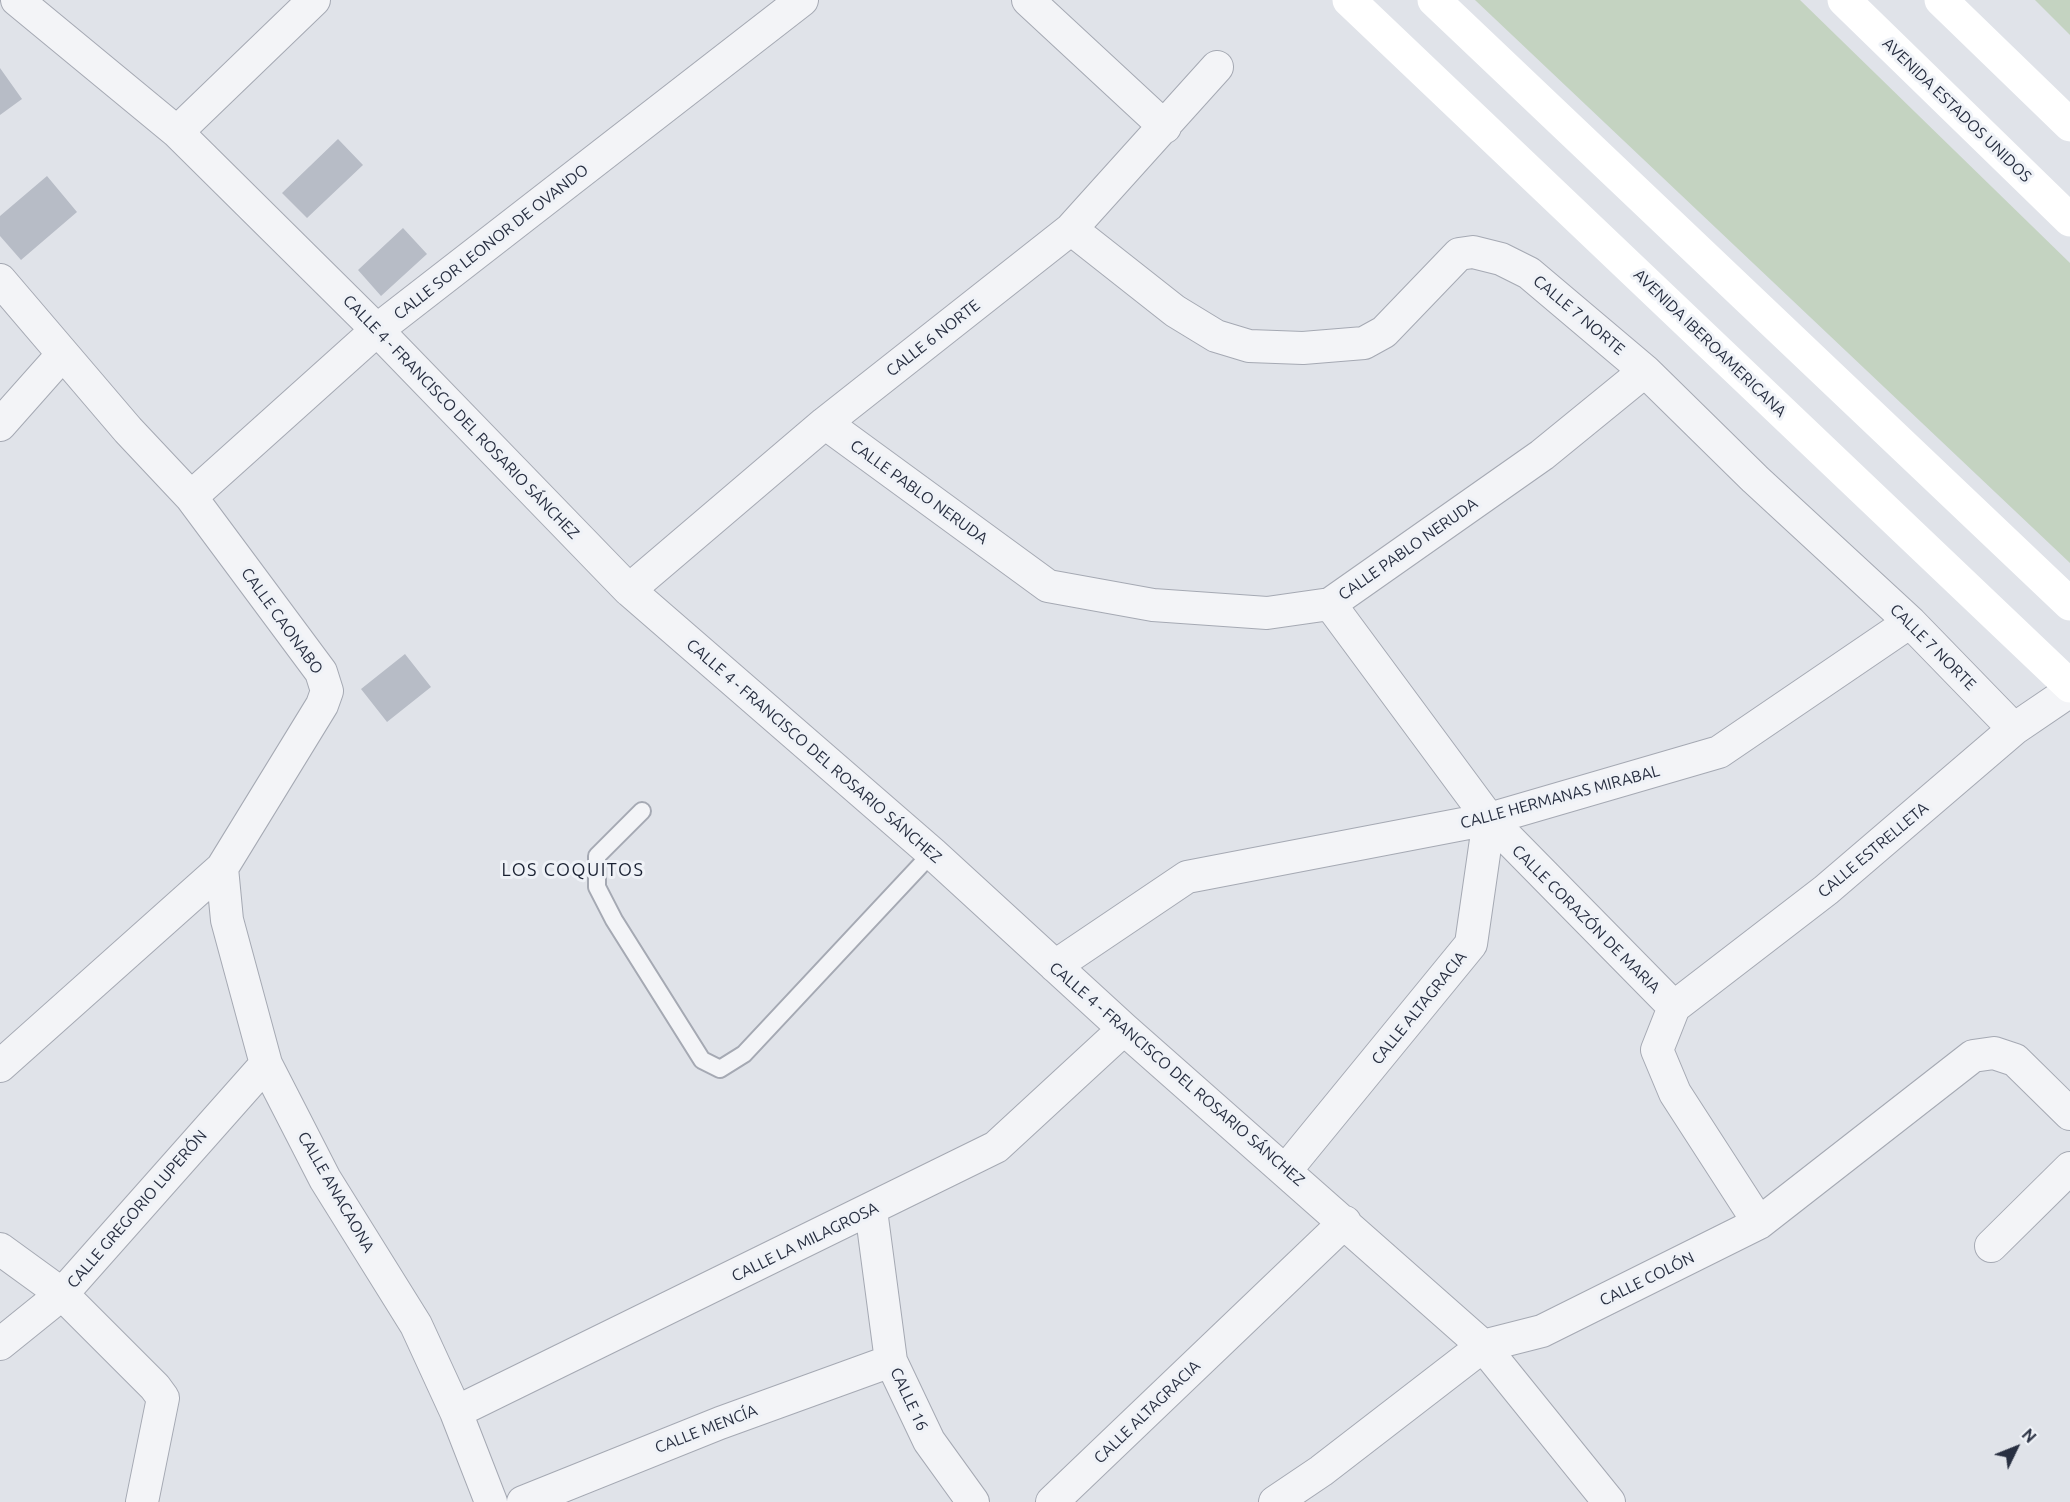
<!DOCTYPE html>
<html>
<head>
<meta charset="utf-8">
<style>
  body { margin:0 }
  #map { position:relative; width:2070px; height:1502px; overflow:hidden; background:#e0e3e9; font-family:Ubuntu,sans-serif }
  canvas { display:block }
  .north { position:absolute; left:1986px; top:1418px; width:60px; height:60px; -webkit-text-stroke:4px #eff2f7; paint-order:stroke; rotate:47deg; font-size:16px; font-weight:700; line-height:24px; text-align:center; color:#282f41 }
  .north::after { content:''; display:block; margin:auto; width:21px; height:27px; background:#282f41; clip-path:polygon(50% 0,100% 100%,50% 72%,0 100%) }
</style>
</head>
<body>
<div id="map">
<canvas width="2070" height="1502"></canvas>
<div class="north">N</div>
</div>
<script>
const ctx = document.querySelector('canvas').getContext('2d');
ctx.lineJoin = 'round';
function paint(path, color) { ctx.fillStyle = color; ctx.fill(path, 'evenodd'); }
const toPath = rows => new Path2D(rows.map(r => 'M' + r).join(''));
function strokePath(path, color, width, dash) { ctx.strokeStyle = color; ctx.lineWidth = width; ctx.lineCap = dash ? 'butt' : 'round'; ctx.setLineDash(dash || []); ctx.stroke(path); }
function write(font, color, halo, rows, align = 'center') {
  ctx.font = font + ' Ubuntu,sans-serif'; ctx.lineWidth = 6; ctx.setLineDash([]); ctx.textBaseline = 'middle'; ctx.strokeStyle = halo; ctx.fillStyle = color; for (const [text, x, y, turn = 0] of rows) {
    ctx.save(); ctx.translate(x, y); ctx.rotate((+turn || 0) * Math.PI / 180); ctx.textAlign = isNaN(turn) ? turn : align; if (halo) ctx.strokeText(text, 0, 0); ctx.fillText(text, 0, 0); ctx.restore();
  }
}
paint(toPath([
  [1475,0,1800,0,2070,263,2070,563],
  [2035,0,2070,0,2070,35]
]), '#c4d3c1');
paint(toPath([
  [0,68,22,99,0,115],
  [338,139,363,165,307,218,282,193],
  [47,176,77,212,21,260,0,236,0,216],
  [403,228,427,254,381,296,358,270],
  [405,654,431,687,387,722,361,689]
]), '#b7bcc6');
const lane = toPath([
  [642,811,597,856,597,887,614,920,702,1060,720,1069,744,1054,932,853]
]);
const street = toPath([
  [17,0,177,132,377,330,629,590,932,853,1124,1029,1483,1346,1609,1502],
  [1028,0,1165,127],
  [177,132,314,0],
  [1071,229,1175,311,1216,336,1249,346,1303,348,1364,343,1384,332,1459,254,1473,252,1501,259,1529,273,1645,371,1755,479,1910,622,2014,729],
  [0,280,128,430,191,497,321,672,327,691,322,705,222,868,0,1066],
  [825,423,1048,586,1153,605,1267,613,1330,604,1542,455,1645,371],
  [0,425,62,355],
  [191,497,377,330,802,0],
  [629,590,825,423,1071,229,1217,67],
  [1330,604,1489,819,1674,1007,1657,1050,1675,1093,1759,1223],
  [222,868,227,920,266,1064,325,1179,416,1325,456,1412,491,1502],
  [1055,966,1187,877,1489,819,1719,752,1910,622],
  [1674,1007,1826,890,2014,729,2070,691],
  [1286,1170,1471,944,1489,819],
  [871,1210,891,1361,929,1441,973,1502],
  [1991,1246,2070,1168],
  [0,1249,62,1294,155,1387,163,1398,142,1502],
  [0,1344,62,1294,266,1064],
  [456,1412,996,1147,1124,1029],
  [523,1502,720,1423,891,1361],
  [1052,1502,1345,1222],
  [1275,1502,1321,1471,1483,1346,1542,1331,1759,1223,1973,1056,1994,1053,2015,1060,2070,1114]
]);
strokePath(lane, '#a5a9b3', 20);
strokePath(street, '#a5a9b3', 34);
strokePath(lane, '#f3f4f7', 16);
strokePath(street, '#f3f4f7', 32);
strokePath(toPath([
  [1349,0,2070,686],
  [1434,0,2070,604],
  [1844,0,2070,220],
  [1941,0,2070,125]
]), '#fff', 33);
write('16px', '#282f41', '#eff2f7', [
  ["AVENIDA ESTADOS UNIDOS",1957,110,44],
  ["CALLE SOR LEONOR DE OVANDO",491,242,-38],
  ["CALLE 7 NORTE",1579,315,40],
  ["CALLE 6 NORTE",933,338,-38],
  ["AVENIDA IBEROAMERICANA",1710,343,44],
  ["CALLE 4 - FRANCISCO DEL ROSARIO SÁNCHEZ",461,417,46],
  ["CALLE PABLO NERUDA",919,492,36],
  ["CALLE PABLO NERUDA",1408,549,-35],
  ["CALLE CAONABO",282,621,54],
  ["CALLE 7 NORTE",1933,647,45],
  ["CALLE 4 - FRANCISCO DEL ROSARIO SÁNCHEZ",814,751,41],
  ["CALLE HERMANAS MIRABAL",1560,797,-15],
  ["CALLE ESTRELLETA",1873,850,-40],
  ["CALLE CORAZÓN DE MARIA",1586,919,45],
  ["CALLE ALTAGRACIA",1419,1008,-51],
  ["CALLE 4 - FRANCISCO DEL ROSARIO SÁNCHEZ",1177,1074,41],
  ["CALLE ANACAONA",336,1192,60],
  ["CALLE GREGORIO LUPERÓN",137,1209,-49],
  ["CALLE LA MILAGROSA",805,1242,-26],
  ["CALLE COLÓN",1647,1279,-26],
  ["CALLE 16",909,1399,65],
  ["CALLE ALTAGRACIA",1147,1412,-44],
  ["CALLE MENCÍA",706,1429,-21]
]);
ctx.letterSpacing = '1.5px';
write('18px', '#1a2132', '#eff2f7', [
  ["LOS COQUITOS",573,870]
]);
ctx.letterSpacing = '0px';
</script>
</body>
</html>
